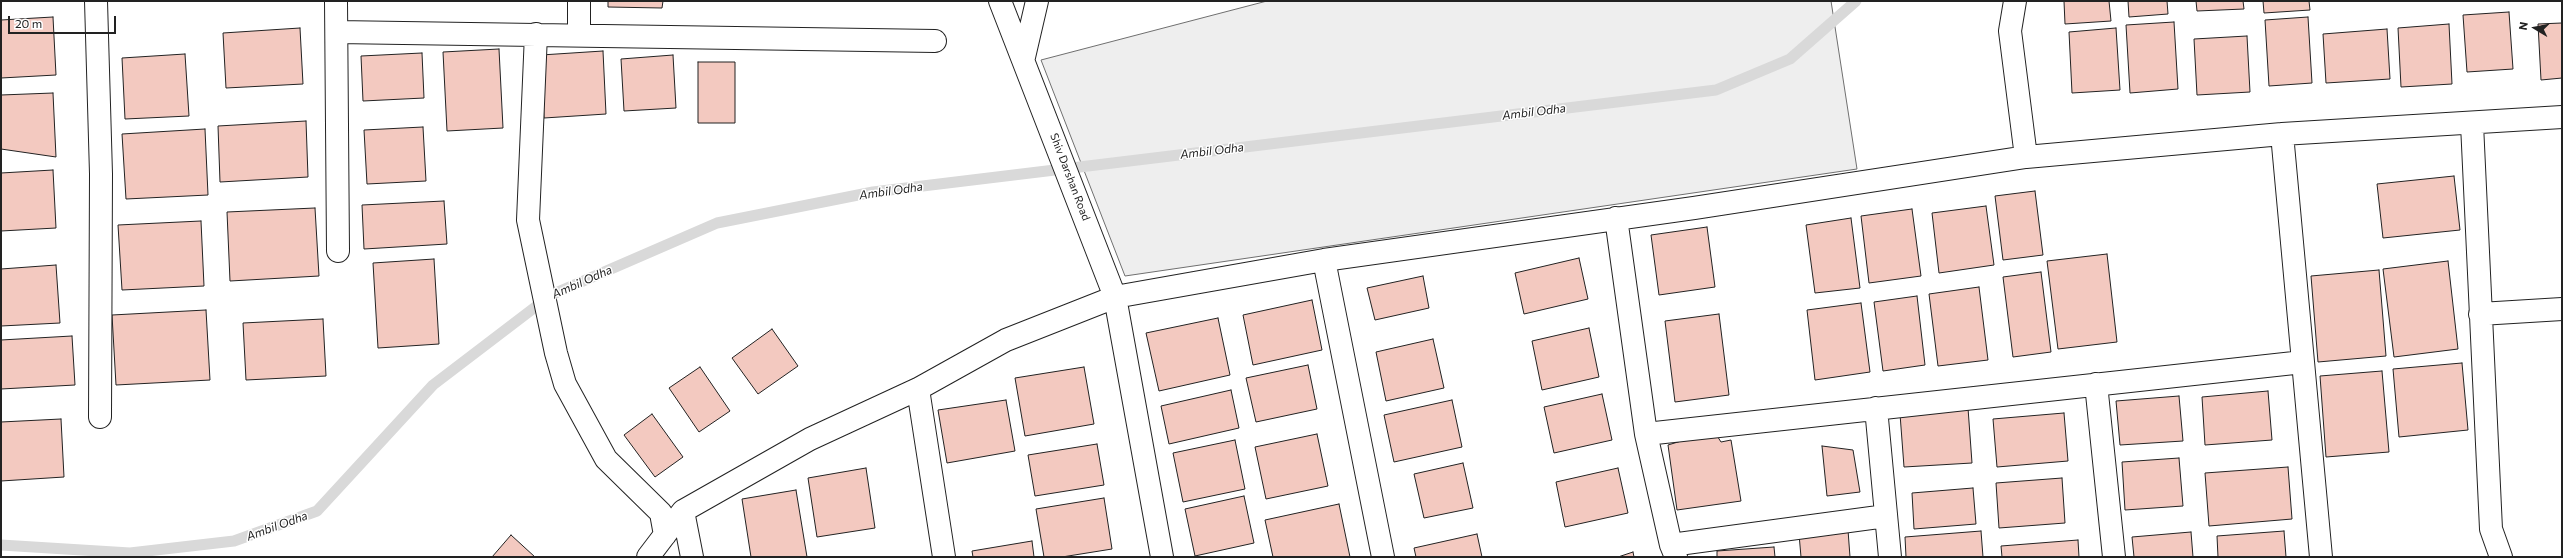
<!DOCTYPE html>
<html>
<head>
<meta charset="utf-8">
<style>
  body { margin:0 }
  #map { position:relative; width:2563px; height:558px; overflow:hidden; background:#fff; font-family:Commissioner,sans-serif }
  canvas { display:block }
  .frame { position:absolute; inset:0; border:2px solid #222; pointer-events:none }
  .north { position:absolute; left:2515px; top:8px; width:40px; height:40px; -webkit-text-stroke:3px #fff; paint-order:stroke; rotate:280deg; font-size:11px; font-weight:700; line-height:16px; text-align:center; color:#222 }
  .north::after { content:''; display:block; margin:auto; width:14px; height:18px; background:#222; clip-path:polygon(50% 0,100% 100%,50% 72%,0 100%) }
  .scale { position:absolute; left:8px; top:16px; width:108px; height:18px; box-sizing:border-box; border:2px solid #222; border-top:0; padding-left:5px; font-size:12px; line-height:14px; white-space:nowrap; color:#222; -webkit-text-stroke:3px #fff; paint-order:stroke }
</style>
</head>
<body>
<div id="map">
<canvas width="2563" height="558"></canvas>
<div class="frame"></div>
<div class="north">N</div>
<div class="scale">20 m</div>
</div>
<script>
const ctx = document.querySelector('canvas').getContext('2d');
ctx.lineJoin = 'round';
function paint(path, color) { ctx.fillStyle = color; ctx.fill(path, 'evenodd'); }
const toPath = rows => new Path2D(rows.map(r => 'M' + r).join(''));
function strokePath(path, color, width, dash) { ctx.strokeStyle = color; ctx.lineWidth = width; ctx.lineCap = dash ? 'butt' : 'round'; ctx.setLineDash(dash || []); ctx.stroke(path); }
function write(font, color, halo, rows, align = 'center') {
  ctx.font = font + ' Commissioner,sans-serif'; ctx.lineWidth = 3; ctx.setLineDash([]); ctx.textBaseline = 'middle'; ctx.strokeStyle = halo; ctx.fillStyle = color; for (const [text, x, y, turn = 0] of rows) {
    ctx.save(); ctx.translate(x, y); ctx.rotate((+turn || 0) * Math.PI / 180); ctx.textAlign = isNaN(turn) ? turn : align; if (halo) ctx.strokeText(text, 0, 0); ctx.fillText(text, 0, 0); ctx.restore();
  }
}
const green = toPath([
  [1267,1,1831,1,1857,169,1125,276,1041,60,1267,1]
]);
paint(green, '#eee');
strokePath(green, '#6f6f6f', 1);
strokePath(toPath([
  [1,545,130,553,234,541,317,511,433,385,551,295,717,223,873,192,1716,90,1790,59,1856,1]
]), '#d9d9d9', 11);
const building = toPath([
  [608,1,663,1,662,8,608,7,608,1],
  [2064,1,2109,1,2111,21,2065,24,2064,1],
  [2128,1,2167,1,2168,14,2129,17,2128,1],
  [2196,1,2243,1,2244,9,2197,11,2196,1],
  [2263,1,2309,1,2310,10,2264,13,2263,1],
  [2509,12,2513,69,2467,72,2463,15,2509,12],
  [53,17,56,75,1,78,1,20,53,17],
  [2308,17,2312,83,2269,86,2265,20,2308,17],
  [2174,22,2178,89,2130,93,2126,25,2174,22],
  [2562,23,2562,78,2541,80,2538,24,2562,23],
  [2449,24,2452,84,2401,87,2398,28,2449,24],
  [300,28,303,84,226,88,223,33,300,28],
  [2116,28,2120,90,2072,93,2069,32,2116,28],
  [2387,29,2390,79,2326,83,2323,34,2387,29],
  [2247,36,2250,92,2197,95,2194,39,2247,36],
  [499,49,503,128,447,131,443,52,499,49],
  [603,51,606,114,544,118,541,55,603,51],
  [422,53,424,98,363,101,361,56,422,53],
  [185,54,189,116,125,119,122,58,185,54],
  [673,55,676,108,624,111,621,59,673,55],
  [698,62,735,62,735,123,698,123,698,62],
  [53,93,56,157,1,149,1,95,53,93],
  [306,121,308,177,220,182,218,126,306,121],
  [423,127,426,181,367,184,364,130,423,127],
  [205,129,208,195,126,199,122,134,205,129],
  [53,170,56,228,1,231,1,173,53,170],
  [2454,176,2460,230,2383,238,2377,184,2454,176],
  [2035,191,2043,255,2003,260,1995,196,2035,191],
  [444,201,447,244,364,249,362,205,444,201],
  [1986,206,1994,265,1939,273,1932,213,1986,206],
  [315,208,319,276,230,281,227,212,315,208],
  [1912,209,1921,276,1869,283,1861,216,1912,209],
  [1851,218,1860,288,1815,293,1806,225,1851,218],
  [201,221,204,286,122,290,118,225,201,221],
  [1707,227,1715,287,1659,295,1651,235,1707,227],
  [2107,254,2117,342,2058,349,2047,261,2107,254],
  [1579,258,1588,299,1524,314,1515,273,1579,258],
  [434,259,439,344,378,348,373,263,434,259],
  [2448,261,2458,349,2394,357,2383,269,2448,261],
  [56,265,60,323,1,326,1,269,56,265],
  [2379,270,2386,356,2318,362,2311,276,2379,270],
  [2041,272,2051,352,2013,357,2003,277,2041,272],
  [1423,276,1429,308,1375,320,1367,288,1423,276],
  [1979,287,1988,360,1938,366,1929,294,1979,287],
  [1917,296,1925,365,1883,371,1874,302,1917,296],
  [1312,300,1322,350,1253,365,1243,315,1312,300],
  [1861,303,1870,372,1815,380,1807,310,1861,303],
  [206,310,210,380,116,385,112,315,206,310],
  [1719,314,1729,395,1675,402,1665,321,1719,314],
  [1218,318,1230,375,1159,391,1146,333,1218,318],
  [323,319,326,376,246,380,243,323,323,319],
  [1589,328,1599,377,1542,390,1532,341,1589,328],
  [772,329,798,366,758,394,732,358,772,329],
  [72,336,75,385,1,389,1,340,72,336],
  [1433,339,1444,388,1386,401,1376,352,1433,339],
  [2462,363,2468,430,2399,437,2393,369,2462,363],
  [1308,365,1317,409,1256,422,1246,378,1308,365],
  [700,367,730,411,699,432,669,388,700,367],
  [1084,367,1094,424,1025,436,1015,378,1084,367],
  [2382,371,2389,452,2326,457,2320,376,2382,371],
  [1231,390,1239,428,1169,444,1161,406,1231,390],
  [2268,391,2272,440,2205,445,2202,397,2268,391],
  [1602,394,1612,440,1554,453,1544,407,1602,394],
  [2179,396,2183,441,2120,445,2116,401,2179,396],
  [1006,400,1015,451,947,463,938,410,1006,400],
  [1452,400,1462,447,1394,462,1384,415,1452,400],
  [1968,408,1972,463,1904,467,1900,414,1968,408],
  [2064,413,2068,461,1997,467,1993,419,2064,413],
  [652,414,683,457,655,477,624,435,652,414],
  [61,419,64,477,1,481,1,422,61,419],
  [1714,431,1721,442,1731,440,1741,501,1677,510,1668,445,1714,431],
  [1317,434,1328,486,1266,499,1255,447,1317,434],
  [1235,440,1245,489,1183,502,1173,453,1235,440],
  [1097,444,1104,485,1035,496,1028,455,1097,444],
  [1822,446,1853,450,1860,492,1827,496,1822,446],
  [2179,458,2183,506,2125,510,2122,462,2179,458],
  [1463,463,1473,508,1424,518,1414,474,1463,463],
  [2288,467,2292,519,2209,526,2205,473,2288,467],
  [866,468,875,528,817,537,808,478,866,468],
  [1618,468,1628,513,1565,527,1556,482,1618,468],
  [2062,478,2065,523,1999,528,1996,483,2062,478],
  [1973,488,1976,524,1914,529,1912,493,1973,488],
  [796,490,807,557,751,557,742,499,796,490],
  [1244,496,1254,543,1195,556,1185,509,1244,496],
  [1104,498,1112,549,1062,557,1044,557,1036,509,1104,498],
  [1339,504,1350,557,1273,557,1265,520,1339,504],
  [1848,530,1850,557,1801,557,1799,534,1848,530],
  [1981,531,1983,557,1906,557,1905,537,1981,531],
  [2284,531,2286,557,2218,557,2217,536,2284,531],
  [2191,532,2193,557,2134,557,2132,537,2191,532],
  [1477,534,1482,557,1416,557,1414,548,1477,534],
  [511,535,535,557,492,557,511,535],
  [2078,540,2079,557,2002,557,2001,546,2078,540],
  [1032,541,1034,557,973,557,972,551,1032,541],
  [1774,547,1775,557,1717,557,1717,551,1774,547],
  [1633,552,1634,557,1618,557,1633,552]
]);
paint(building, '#f3c9c0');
strokePath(building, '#222', 1);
const minor = toPath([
  [96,1,101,174,100,417],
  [336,1,338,251],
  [579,1,579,35],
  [1000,1,1115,297,1162,557],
  [2015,1,2010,31,2026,157],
  [337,32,935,41],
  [536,34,528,220,556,353,565,384,606,459,661,513,665,535],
  [1024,57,1037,1],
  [2472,124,2491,529,2501,557],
  [2282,134,2321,557],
  [1616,218,1646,434,1671,545,1676,557],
  [1324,260,1383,557],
  [2480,314,2562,309],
  [2096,384,2114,557],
  [918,389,944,557],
  [1876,408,1890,557],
  [1646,434,2303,362],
  [683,511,692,557],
  [1671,545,1886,516],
  [648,557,683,511,810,439,918,389,1006,340,1115,297,1324,260,1694,208,2026,157,2282,134,2562,117]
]);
strokePath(minor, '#222', 24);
strokePath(minor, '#fff', 22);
write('11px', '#222', '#fff', [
  ["Shiv Darshan Road",1070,177,69]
]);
write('italic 12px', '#222', '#fff', [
  ["Ambil Odha",1534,112,-7],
  ["Ambil Odha",1212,151,-7],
  ["Ambil Odha",891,191,-8],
  ["Ambil Odha",582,282,-24],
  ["Ambil Odha",277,526,-20]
]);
</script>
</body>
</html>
